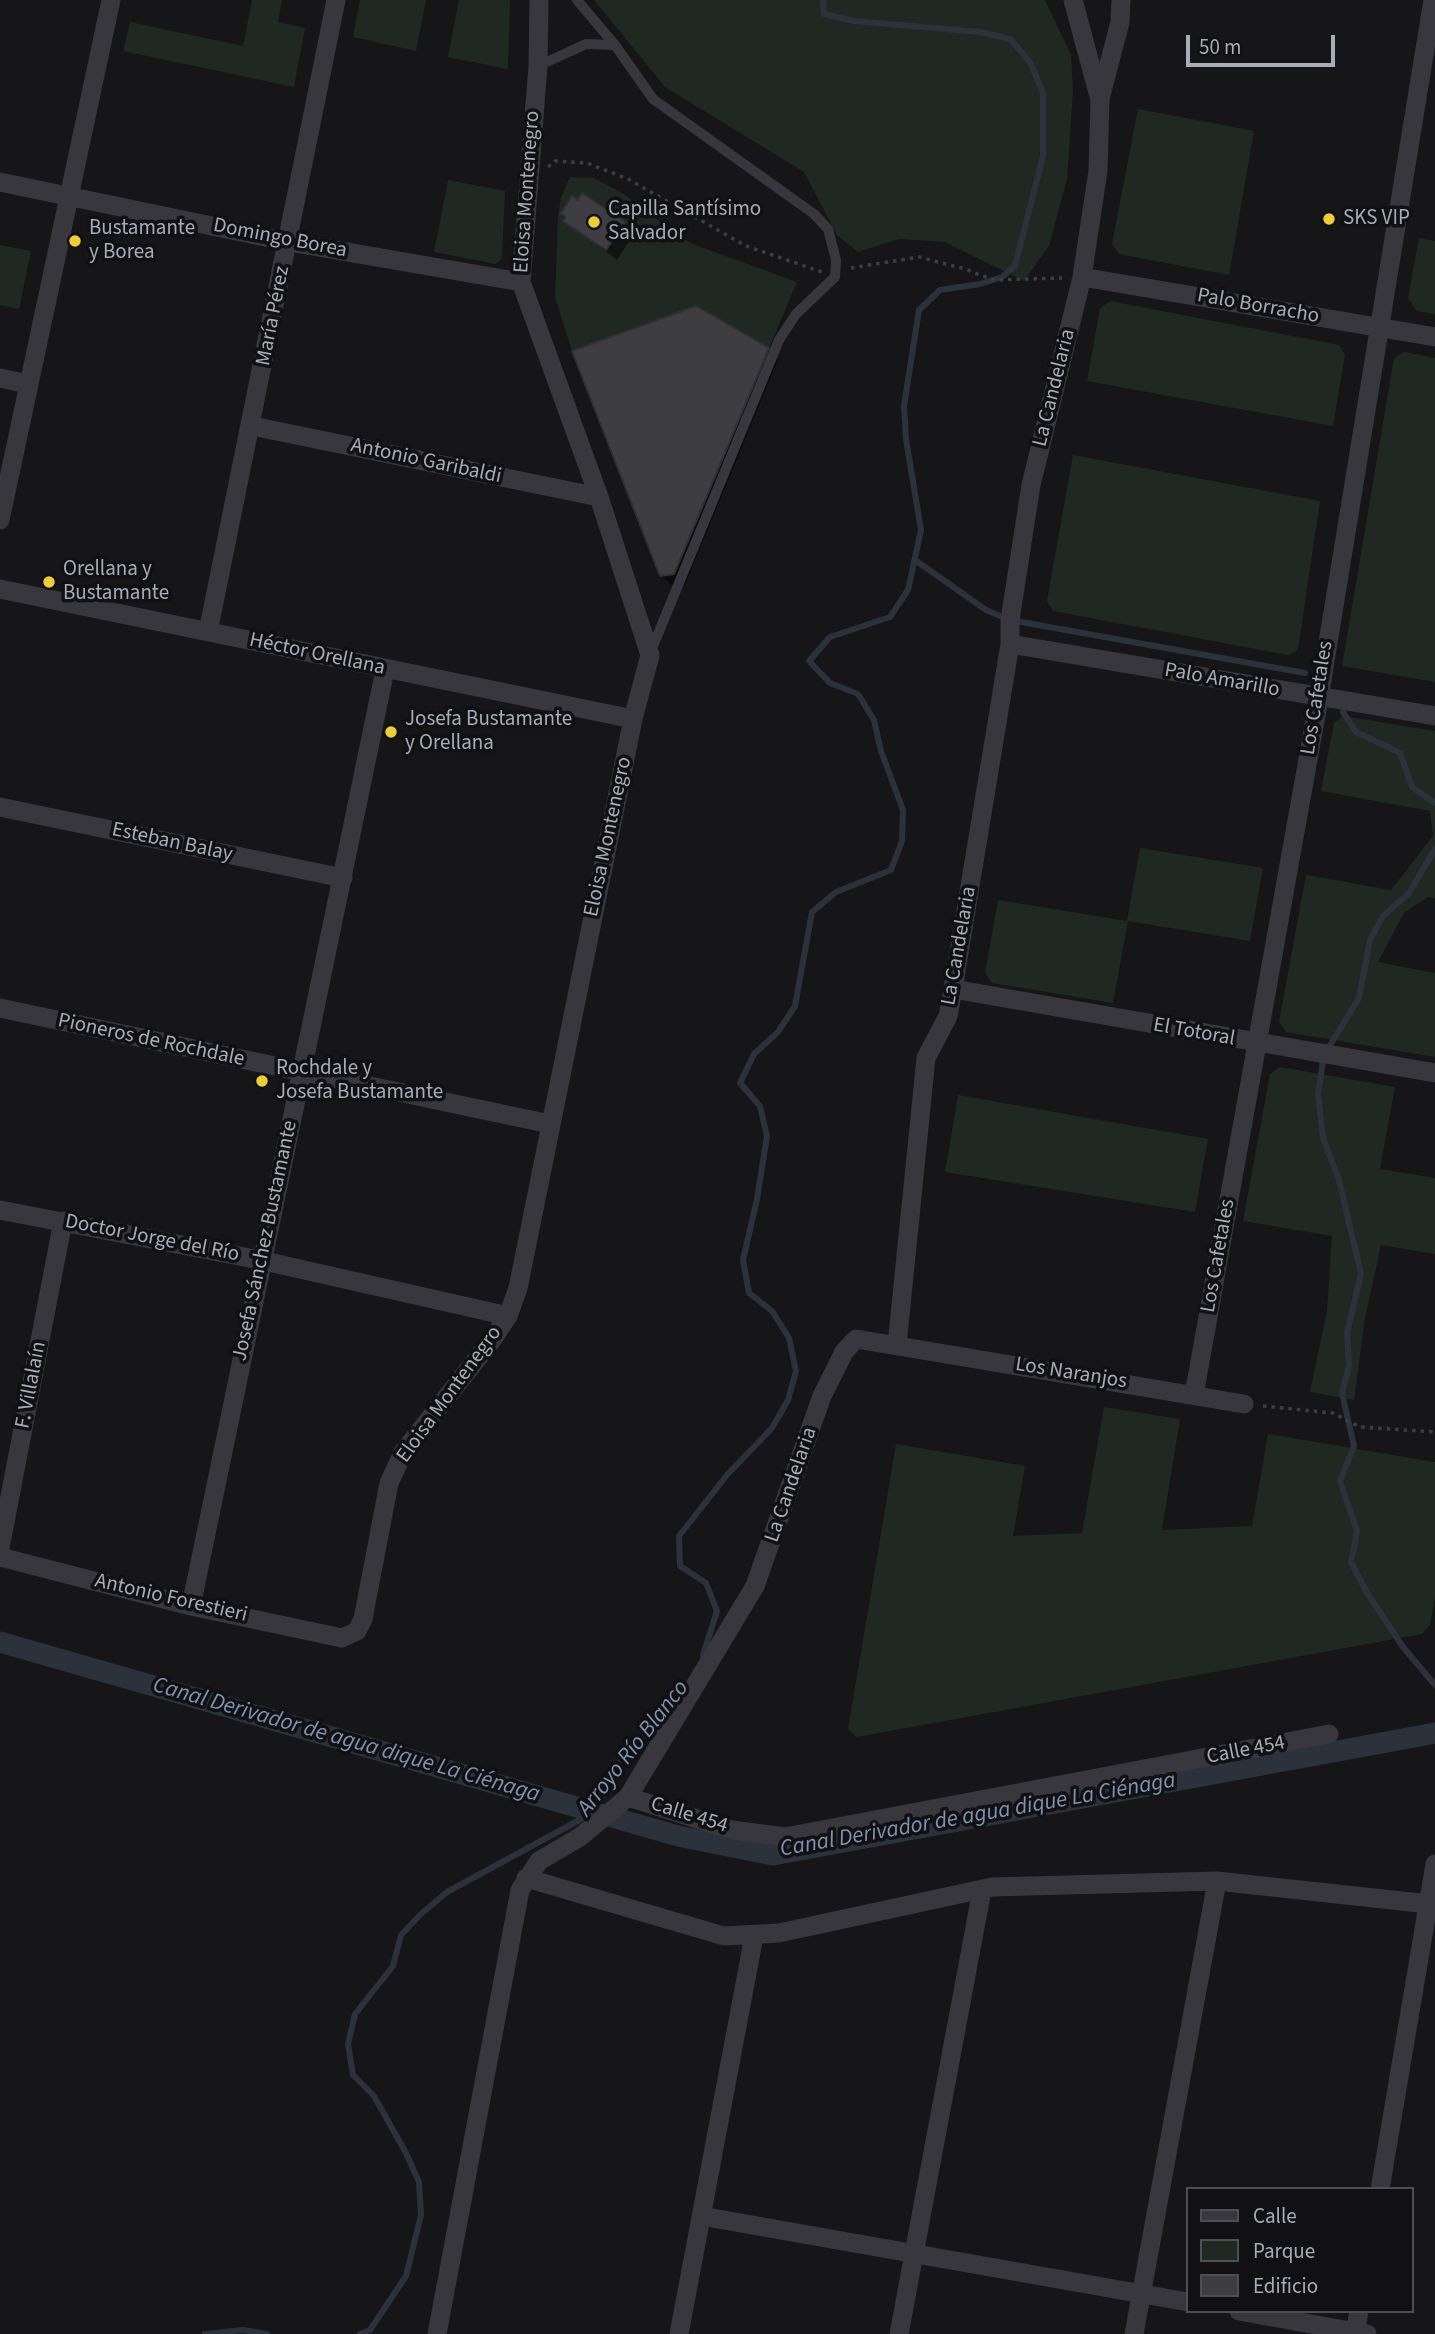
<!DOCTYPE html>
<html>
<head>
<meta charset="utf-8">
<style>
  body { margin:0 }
  #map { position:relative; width:1435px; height:2334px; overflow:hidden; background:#161618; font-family:"Source Sans 3",sans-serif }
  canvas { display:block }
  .legend { position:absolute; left:1186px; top:2187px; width:228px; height:126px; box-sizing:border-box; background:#111113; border:2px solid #4d4f55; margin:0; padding:9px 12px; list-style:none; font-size:21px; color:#a8abb8 }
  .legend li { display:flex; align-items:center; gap:14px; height:35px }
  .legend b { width:35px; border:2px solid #4d4f55 }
  .scale { position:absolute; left:1186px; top:35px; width:149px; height:32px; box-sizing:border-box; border:4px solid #a8abb8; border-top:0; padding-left:9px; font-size:21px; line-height:24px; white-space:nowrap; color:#a8abb8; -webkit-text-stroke:5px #111113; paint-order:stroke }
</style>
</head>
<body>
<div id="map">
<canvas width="1435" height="2334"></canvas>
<ul class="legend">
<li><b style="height:9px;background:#37373d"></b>Calle</li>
<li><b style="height:19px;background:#202822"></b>Parque</li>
<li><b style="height:19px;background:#3e3e42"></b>Edificio</li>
</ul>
<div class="scale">50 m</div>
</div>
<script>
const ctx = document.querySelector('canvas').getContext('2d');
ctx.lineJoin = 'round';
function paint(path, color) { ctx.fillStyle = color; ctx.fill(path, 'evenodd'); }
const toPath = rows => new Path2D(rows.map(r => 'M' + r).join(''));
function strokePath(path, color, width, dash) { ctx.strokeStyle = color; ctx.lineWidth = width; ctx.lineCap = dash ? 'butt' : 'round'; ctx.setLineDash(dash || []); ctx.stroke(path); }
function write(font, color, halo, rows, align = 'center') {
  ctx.font = font + ' "Source Sans 3",sans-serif'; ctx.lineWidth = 7; ctx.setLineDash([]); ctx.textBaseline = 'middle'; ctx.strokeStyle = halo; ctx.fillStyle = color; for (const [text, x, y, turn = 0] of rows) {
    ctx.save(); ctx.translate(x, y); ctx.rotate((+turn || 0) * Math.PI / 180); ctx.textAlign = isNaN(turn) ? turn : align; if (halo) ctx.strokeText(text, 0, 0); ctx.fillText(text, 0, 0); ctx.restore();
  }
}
paint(toPath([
  [252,0,282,0,278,22,305,28,294,87,123,51,130,22,243,46],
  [360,0,426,0,416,51,353,37],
  [459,0,510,0,508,69,448,57],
  [594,0,1045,0,1071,55,1073,90,1067,179,1049,246,1024,281,945,242,899,239,858,252,837,235,804,172,665,87],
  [1138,109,1254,131,1229,275,1119,254,1112,244],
  [570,177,594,178,622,193,690,243,797,282,769,348,696,306,572,351,555,297,558,217,561,197],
  [448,180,505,191,502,258,496,264,434,252],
  [1419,238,1435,241,1435,314,1417,311,1408,298],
  [0,245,31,251,19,309,0,305],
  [1110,301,1339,345,1345,355,1333,426,1087,381,1100,308],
  [1404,352,1435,358,1435,682,1342,666,1394,358],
  [1073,455,1320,501,1298,650,1288,655,1053,611,1047,601],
  [1343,716,1435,731,1435,898,1428,897,1404,913,1378,962,1435,973,1435,1057,1286,1032,1279,1022,1306,875,1391,890,1433,836,1430,811,1321,791,1334,723],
  [1140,848,1263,868,1250,941,1128,921,1113,1003,992,983,985,973,998,900,1127,921],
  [1280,1067,1395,1087,1380,1169,1435,1178,1435,1254,1381,1245,1365,1318,1354,1400,1310,1392,1327,1311,1332,1236,1243,1221,1270,1074],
  [958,1095,1208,1139,1195,1212,945,1172],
  [1104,1407,1180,1419,1162,1530,1252,1526,1268,1434,1435,1462,1435,1597,1430,1625,1422,1634,857,1737,848,1729,896,1444,1025,1466,1013,1536,1082,1533]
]), '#202822');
paint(toPath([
  [565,221,624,223,634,234,617,260],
  [767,349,778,360,685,585,672,586,661,575]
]), '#0007');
strokePath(toPath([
  [915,560,986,610,1010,620,1305,673],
  [1343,712,1356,732,1400,753,1412,787,1435,803],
  [1435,849,1409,893,1383,916,1370,940,1359,998,1324,1055,1318,1094,1323,1138,1339,1180,1361,1274,1347,1333,1349,1366,1342,1393,1354,1446,1340,1481,1357,1531,1351,1562,1366,1591,1403,1647,1435,1685],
  [703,1655,717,1611,706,1583,680,1566,679,1536,727,1475,772,1428,788,1400,796,1371,789,1338,772,1311,749,1293,743,1260,757,1199,767,1136,760,1106,740,1083,754,1054,778,1032,795,1006,812,912,836,892,891,870,902,841,903,810,881,751,874,720,858,694,830,683,809,661,830,637,890,617,908,590,921,530,906,439,904,406,919,310,940,290,980,284,1002,277,1015,266,1043,156,1043,93,1030,62,1010,39,980,32,854,21,824,14,823,0],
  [205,2334,243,2330,267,2334],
  [360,2334,370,2330,406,2276,421,2215,419,2182,406,2153,374,2096,353,2075,348,2044,355,2014,393,1966,401,1935,421,1914,447,1892,583,1818,603,1795,615,1768,677,1700]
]), '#2c323c', 6);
strokePath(toPath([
  [0,1642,678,1836,773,1855,1435,1733]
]), '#2c323c', 21);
const building = toPath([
  [582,193,625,222,606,250,563,221,566,217,561,213,572,196,578,200,582,193],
  [696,306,769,348,674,574,660,576,572,351,696,306]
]);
paint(building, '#3e3e42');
strokePath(building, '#313034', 2);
strokePath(toPath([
  [548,167,555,161,587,163,628,179,746,246,822,272],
  [851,268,919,257,965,269,993,280,1062,278],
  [1263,1406,1333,1413,1360,1427,1435,1432]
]), '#3d3e44', 3.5, [3.5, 5]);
strokePath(toPath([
  [577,0,615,45],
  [538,66,586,44,615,45,653,99,814,214,828,229,836,260,835,277,796,314,779,340,651,651]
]), '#37373d', 10);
strokePath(toPath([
  [1100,99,1120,22,1121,0],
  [0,182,289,242,521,282],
  [1082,277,1435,337],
  [0,378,28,384],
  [252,426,599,497],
  [0,520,111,0],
  [0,589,633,719],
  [208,632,336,0],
  [1010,644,1435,716],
  [0,807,343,878],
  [953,989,1435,1073],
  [0,1008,550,1124],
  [0,1210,260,1260,508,1316],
  [897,1345,926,1058,948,1016,953,989,1010,644,1010,620,1031,485,1082,277,1098,171,1100,100,1073,0],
  [1194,1395,1319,698,1433,0],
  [0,1548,63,1221],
  [0,1557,191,1606,342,1638,357,1631,363,1619,389,1483,404,1451,492,1340,508,1316,518,1288,633,719,650,655,599,497,521,282,538,66,539,0],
  [191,1606,385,670],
  [628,1797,732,1830,785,1837,1329,1734],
  [526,1878,724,1936,779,1933,992,1887,1217,1881,1429,1904],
  [1380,2189,1435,1864],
  [701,2216,1188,2302],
  [1239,2311,1367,2334],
  [437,2334,520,1890,539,1861,580,1837,628,1797,755,1586,822,1396,844,1352,856,1339,1244,1404],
  [679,2334,754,1936],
  [899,2334,982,1890],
  [1134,2334,1217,1881],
  [1355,2334,1359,2311]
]), '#37373d', 19);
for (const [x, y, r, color] of [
  [1329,219,7,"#eece38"],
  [594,222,7,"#eece38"],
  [75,241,7,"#eece38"],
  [49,582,7,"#eece38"],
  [391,732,7,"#eece38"],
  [262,1081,7,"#eece38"]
]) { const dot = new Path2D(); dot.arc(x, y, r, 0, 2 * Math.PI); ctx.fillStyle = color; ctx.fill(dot); strokePath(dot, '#111113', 2.5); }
write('21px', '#a8abb8', '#111113', [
  ["Eloisa Montenegro",528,192,-86],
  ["Domingo Borea",280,239,11],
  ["Palo Borracho",1258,307,10],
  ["María Pérez",274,316,-79],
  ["La Candelaria",1055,388,-76],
  ["Antonio Garibaldi",426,462,12],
  ["Héctor Orellana",317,655,12],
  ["Palo Amarillo",1222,681,10],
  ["Los Cafetales",1318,698,-81],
  ["Eloisa Montenegro",609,837,-78],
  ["Esteban Balay",172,843,12],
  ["La Candelaria",960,946,-80],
  ["El Totoral",1194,1033,10],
  ["Pioneros de Rochdale",151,1041,12],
  ["Doctor Jorge del Río",152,1239,11],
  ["Josefa Sánchez Bustamante",266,1241,-78],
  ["Los Cafetales",1219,1256,-80],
  ["Los Naranjos",1071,1374,9],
  ["F. Villalaín",32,1385,-79],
  ["Eloisa Montenegro",450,1395,-54],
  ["La Candelaria",792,1485,-71],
  ["Antonio Forestieri",171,1599,13],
  ["Calle 454",1246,1751,-11],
  ["Calle 454",689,1816,17]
]);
write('21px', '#a8abb8', '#111113', [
  ["Capilla Santísimo",608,210],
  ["Salvador",608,234],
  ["SKS VIP",1343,219],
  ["Bustamante",89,229],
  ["y Borea",89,253],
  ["Orellana y",63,570],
  ["Bustamante",63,594],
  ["Josefa Bustamante",405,720],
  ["y Orellana",405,744],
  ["Rochdale y",276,1069],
  ["Josefa Bustamante",276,1093]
], 'left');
write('italic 23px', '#8093b2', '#111113', [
  ["Canal Derivador de agua dique La Ciénaga",346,1741,16],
  ["Arroyo Río Blanco",634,1749,-52],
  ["Canal Derivador de agua dique La Ciénaga",978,1816,-10]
]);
</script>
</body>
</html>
